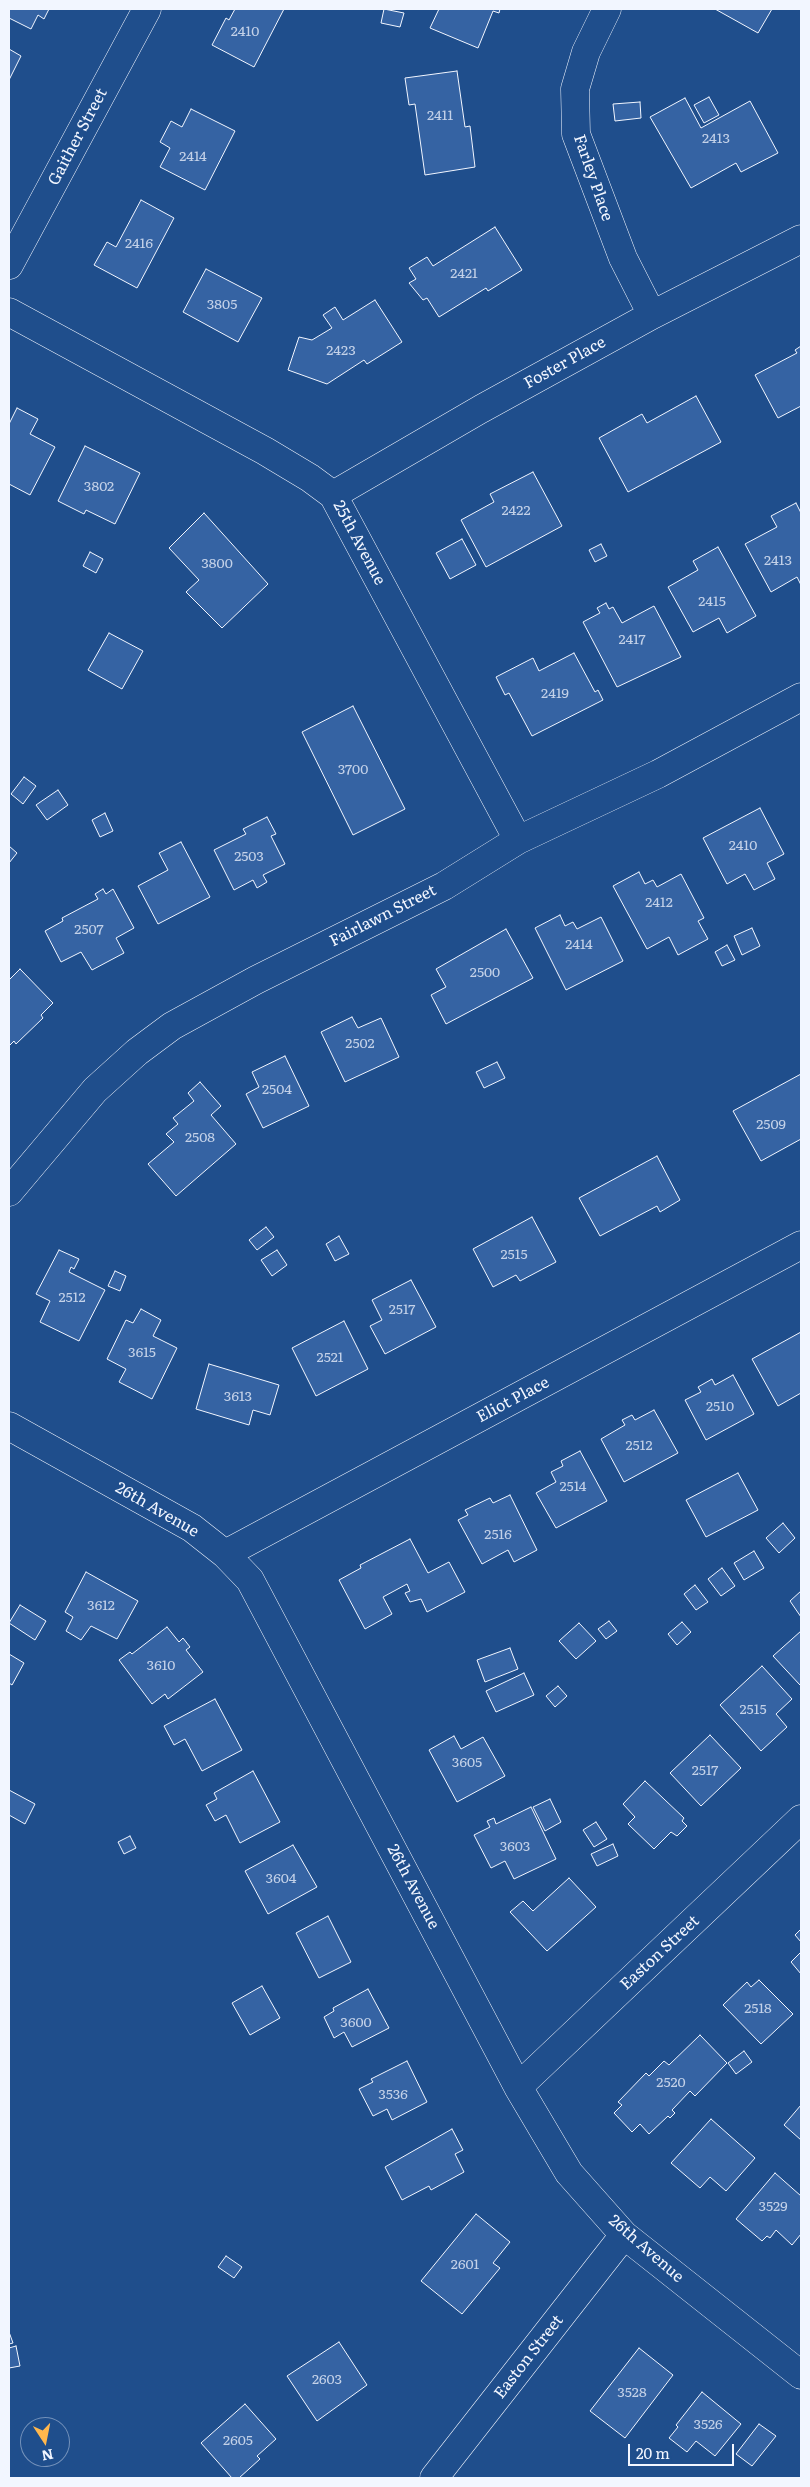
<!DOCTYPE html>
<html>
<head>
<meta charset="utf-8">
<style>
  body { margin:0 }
  #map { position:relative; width:810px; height:2487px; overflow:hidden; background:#1f4e8c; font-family:Literata,serif }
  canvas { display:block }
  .frame { position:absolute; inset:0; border:10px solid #f2f6ff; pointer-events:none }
  .north { position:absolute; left:20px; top:2417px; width:50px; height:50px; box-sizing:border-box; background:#1f4e8c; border:1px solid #7391ba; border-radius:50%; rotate:169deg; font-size:14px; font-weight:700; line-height:20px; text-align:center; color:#f2f6ff }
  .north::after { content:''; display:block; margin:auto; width:18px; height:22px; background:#ffb74d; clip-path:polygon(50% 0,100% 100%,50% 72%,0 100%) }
  .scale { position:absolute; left:628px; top:2444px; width:106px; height:22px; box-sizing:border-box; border:2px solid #f2f6ff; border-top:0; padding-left:6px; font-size:15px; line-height:18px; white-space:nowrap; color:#f2f6ff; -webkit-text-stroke:4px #1f4e8c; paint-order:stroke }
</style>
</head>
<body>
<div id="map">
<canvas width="810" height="2487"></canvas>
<div class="frame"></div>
<div class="north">N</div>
<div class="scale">20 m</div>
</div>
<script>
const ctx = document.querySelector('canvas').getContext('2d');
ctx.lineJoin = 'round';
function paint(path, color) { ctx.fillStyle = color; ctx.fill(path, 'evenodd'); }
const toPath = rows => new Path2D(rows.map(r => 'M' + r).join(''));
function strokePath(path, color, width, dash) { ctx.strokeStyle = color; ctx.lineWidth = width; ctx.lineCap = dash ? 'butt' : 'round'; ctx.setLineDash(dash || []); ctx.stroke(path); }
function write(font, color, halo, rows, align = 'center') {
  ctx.font = font + ' Literata,serif'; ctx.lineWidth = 4; ctx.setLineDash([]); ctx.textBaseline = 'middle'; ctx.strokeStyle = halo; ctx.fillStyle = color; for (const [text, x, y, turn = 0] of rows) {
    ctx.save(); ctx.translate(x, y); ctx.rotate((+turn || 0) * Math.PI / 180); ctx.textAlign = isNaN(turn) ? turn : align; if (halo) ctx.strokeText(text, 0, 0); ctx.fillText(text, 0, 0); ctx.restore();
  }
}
const building = toPath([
  [9,9,49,9,44,19,38,15,31,29,9,18,9,9],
  [235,9,284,9,254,67,212,45,226,18,229,20,235,9],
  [384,9,404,13,400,27,381,23,384,9],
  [439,9,500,9,499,13,493,11,478,48,430,28,439,9],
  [715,9,772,9,758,33,715,9],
  [9,49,21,56,9,80,9,49],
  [457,71,465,127,470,126,475,167,425,175,415,104,409,105,405,78,457,71],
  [709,97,719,115,704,123,694,105,709,97],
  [685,98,701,128,750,101,778,153,741,172,736,163,691,188,650,117,685,98],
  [640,102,641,118,615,121,613,104,640,102],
  [191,109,235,131,205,190,160,167,170,148,160,142,171,121,182,127,191,109],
  [141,200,174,218,137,288,94,265,107,242,116,247,141,200],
  [495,227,522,270,488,291,486,288,439,317,427,298,423,300,409,283,416,279,409,268,427,257,433,266,495,227],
  [206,269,262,298,238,342,183,312,206,269],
  [375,300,402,342,367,364,364,360,327,384,288,370,299,337,312,340,332,328,323,315,335,307,343,320,375,300],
  [801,346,801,406,778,418,755,375,797,353,795,350,801,346],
  [696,396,721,442,628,492,599,438,642,414,647,423,696,396],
  [17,408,38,419,30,434,55,447,30,495,9,484,9,424,17,408],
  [85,446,140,473,115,524,86,510,84,514,58,501,85,446],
  [533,472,562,526,486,567,461,520,494,502,490,494,533,472],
  [796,503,801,513,801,585,797,577,771,592,745,544,777,527,771,516,796,503],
  [204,513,268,584,222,628,186,592,199,580,169,548,204,513],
  [462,539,476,565,450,579,436,553,462,539],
  [601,544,607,556,595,562,589,550,601,544],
  [718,547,756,616,727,633,719,618,693,632,668,587,698,570,693,561,718,547],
  [90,552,103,559,96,573,83,566,90,552],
  [606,603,609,609,613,607,622,623,654,606,681,657,617,687,583,622,600,613,597,608,606,603],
  [109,633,143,651,122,689,88,670,109,633],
  [574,653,595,692,598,690,603,700,532,736,509,693,505,695,496,677,533,658,539,671,574,653],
  [353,706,405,809,353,835,302,732,353,706],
  [24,777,36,786,23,804,11,794,24,777],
  [58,790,68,805,47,820,36,805,58,790],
  [760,808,784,854,767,863,775,879,754,890,745,874,727,884,703,838,760,808],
  [105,813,113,831,100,837,92,820,105,813],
  [267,817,276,834,271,836,285,864,263,875,267,882,257,888,253,880,234,890,214,850,246,834,243,829,267,817],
  [181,842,210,897,158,924,138,886,168,870,159,853,181,842],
  [9,846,17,853,9,863,9,846],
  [639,872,645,884,653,880,657,887,681,874,704,918,698,921,708,939,678,955,669,937,647,949,613,886,639,872],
  [103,889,106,894,113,889,134,928,116,938,124,953,92,970,81,952,61,962,45,931,63,921,62,918,98,899,95,894,103,889],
  [560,915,565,926,573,922,577,929,601,917,623,961,566,990,535,928,560,915],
  [752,928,760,946,742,955,734,936,752,928],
  [506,929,533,978,446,1024,431,995,446,987,436,969,506,929],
  [727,945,735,960,722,966,715,952,727,945],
  [20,969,53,1003,41,1015,43,1018,16,1044,14,1041,9,1046,9,980,20,969],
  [352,1017,358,1028,381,1018,399,1057,345,1082,321,1032,352,1017],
  [285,1056,309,1106,263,1128,246,1094,259,1087,252,1072,285,1056],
  [497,1062,505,1078,484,1088,476,1072,497,1062],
  [801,1074,801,1139,761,1161,733,1111,801,1074],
  [200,1082,221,1106,211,1115,236,1144,176,1196,148,1164,174,1142,166,1134,178,1124,173,1118,194,1101,188,1093,200,1082],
  [657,1156,680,1200,660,1212,657,1206,600,1236,579,1198,657,1156],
  [532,1217,556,1262,520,1281,516,1275,493,1287,473,1249,532,1217],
  [266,1227,274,1237,257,1250,249,1240,266,1227],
  [339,1236,349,1254,335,1261,326,1244,339,1236],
  [59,1250,79,1259,74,1269,71,1267,69,1272,105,1290,79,1341,40,1322,50,1301,36,1294,59,1250],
  [277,1250,287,1265,272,1276,261,1260,277,1250],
  [115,1271,126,1276,120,1291,108,1286,115,1271],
  [411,1280,436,1327,385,1354,370,1326,382,1320,372,1300,411,1280],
  [141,1309,161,1320,153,1336,177,1348,152,1399,119,1382,126,1369,107,1359,126,1320,133,1323,141,1309],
  [344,1321,368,1369,316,1396,292,1348,344,1321],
  [801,1332,801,1393,778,1406,752,1359,801,1332],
  [209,1364,279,1385,270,1415,253,1410,249,1425,196,1409,209,1364],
  [733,1375,754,1414,706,1440,685,1400,701,1392,698,1387,712,1379,715,1385,733,1375],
  [654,1410,678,1453,624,1482,601,1439,625,1425,622,1420,632,1415,635,1420,654,1410],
  [580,1451,607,1501,556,1528,536,1493,556,1482,551,1472,563,1466,561,1461,580,1451],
  [738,1473,758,1510,706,1537,686,1500,738,1473],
  [510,1495,537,1550,514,1562,508,1550,482,1564,458,1520,468,1515,465,1510,490,1498,493,1503,510,1495],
  [783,1523,795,1538,779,1553,766,1538,783,1523],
  [410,1539,428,1573,449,1562,465,1592,427,1612,421,1599,410,1602,405,1593,410,1591,407,1584,383,1597,392,1614,365,1629,339,1580,361,1568,360,1565,410,1539],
  [754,1551,764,1568,744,1580,734,1563,754,1551],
  [722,1568,735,1586,721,1596,708,1579,722,1568],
  [86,1572,138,1601,117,1639,91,1626,81,1640,66,1631,73,1617,65,1612,86,1572],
  [695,1585,708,1602,696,1610,684,1594,695,1585],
  [801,1591,801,1617,790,1601,801,1591],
  [20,1605,46,1621,35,1640,9,1623,20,1605],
  [609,1621,617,1631,606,1639,598,1629,609,1621],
  [682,1622,691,1632,677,1645,668,1634,682,1622],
  [579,1623,596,1641,576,1659,559,1641,579,1623],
  [167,1627,179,1642,183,1638,190,1647,186,1650,203,1672,168,1699,165,1694,152,1704,119,1660,130,1652,132,1654,167,1627],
  [801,1631,801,1684,800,1685,773,1656,801,1631],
  [510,1648,518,1669,485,1682,477,1660,510,1648],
  [9,1654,24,1663,12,1685,9,1683,9,1654],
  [762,1666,792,1699,776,1714,787,1727,761,1751,720,1705,762,1666],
  [524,1673,534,1695,496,1712,486,1691,524,1673],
  [558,1686,567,1696,555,1707,546,1696,558,1686],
  [215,1699,242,1750,202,1771,185,1739,174,1745,164,1726,215,1699],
  [710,1735,741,1768,701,1806,670,1773,710,1735],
  [454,1736,461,1749,483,1737,505,1776,457,1802,429,1750,454,1736],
  [253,1771,280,1822,240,1843,226,1815,215,1821,206,1805,217,1799,214,1793,253,1771],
  [645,1781,684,1818,682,1821,687,1826,677,1836,671,1832,654,1849,628,1824,635,1817,623,1804,645,1781],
  [9,1790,35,1804,25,1824,9,1815,9,1790],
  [550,1799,561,1822,545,1831,533,1807,550,1799],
  [531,1807,556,1859,514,1879,505,1861,491,1868,474,1835,490,1827,487,1821,494,1818,496,1824,531,1807],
  [596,1822,607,1839,594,1847,583,1830,596,1822],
  [130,1836,136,1848,124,1854,118,1842,130,1836],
  [613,1844,618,1856,597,1866,591,1854,613,1844],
  [293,1845,317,1887,268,1914,245,1871,293,1845],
  [569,1878,596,1907,547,1951,510,1912,523,1901,533,1911,569,1878],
  [328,1916,351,1962,319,1978,296,1933,328,1916],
  [801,1929,801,1942,795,1935,801,1929],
  [801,1952,801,1974,791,1962,801,1952],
  [759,1980,793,2014,761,2044,723,2005,747,1982,751,1987,759,1980],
  [262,1986,280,2018,250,2035,232,2003,262,1986],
  [368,1989,389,2028,352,2047,344,2032,334,2038,324,2017,334,2011,333,2008,368,1989],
  [700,2035,727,2063,695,2096,690,2091,672,2110,675,2113,670,2118,668,2116,649,2134,640,2124,632,2132,614,2113,622,2105,618,2102,646,2073,649,2076,664,2061,669,2065,700,2035],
  [744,2051,752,2062,736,2074,728,2063,744,2051],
  [407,2061,427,2102,392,2120,387,2109,373,2116,359,2089,373,2082,371,2079,407,2061],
  [801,2105,801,2140,784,2125,801,2105],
  [711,2119,755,2158,726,2191,710,2177,700,2188,671,2163,711,2119],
  [452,2129,463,2150,455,2154,464,2172,431,2190,429,2186,402,2200,385,2167,452,2129],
  [775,2173,801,2196,801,2234,792,2245,776,2230,770,2238,767,2236,762,2241,736,2219,775,2173],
  [476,2214,510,2242,493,2263,500,2268,462,2314,421,2281,476,2214],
  [226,2256,242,2267,234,2278,218,2267,226,2256],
  [9,2332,13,2343,9,2344,9,2332],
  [339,2342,367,2385,317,2421,287,2376,339,2342],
  [16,2346,20,2366,9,2368,9,2348,16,2346],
  [639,2348,673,2375,625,2438,590,2411,639,2348],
  [702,2392,741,2424,715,2456,696,2441,687,2452,669,2438,678,2427,676,2425,702,2392],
  [245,2404,276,2439,257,2456,260,2459,239,2478,232,2478,201,2443,245,2404],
  [759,2424,776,2436,752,2466,736,2454,759,2424]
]);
paint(building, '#3563a3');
strokePath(building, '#f2f6ff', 1);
const minor = toPath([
  [607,9,586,52,575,89,576,134,623,258,652,315],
  [9,265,147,9],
  [9,312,265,451,310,478,333,495,518,840],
  [333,495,481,409,652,315,801,239],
  [9,1192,95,1090,137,1052,172,1026,256,980,444,886,518,840,658,774,801,697],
  [9,1426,192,1528,225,1554,250,1580,518,2087,569,2173,624,2235,801,2375],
  [225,1554,801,1245],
  [518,2087,801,1819],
  [434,2478,624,2235]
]);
strokePath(minor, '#f2f6ff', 29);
strokePath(minor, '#1f4e8c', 28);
write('14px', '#c3d1e8', null, [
  ["2410",245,32],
  ["2411",440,116],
  ["2413",716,139],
  ["2414",193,157],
  ["2416",139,244],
  ["2421",464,274],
  ["3805",222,305],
  ["2423",341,351],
  ["3802",99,487],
  ["2422",516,511],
  ["2413",778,561],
  ["3800",217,564],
  ["2415",712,602],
  ["2417",632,640],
  ["2419",555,694],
  ["3700",353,770],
  ["2410",743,846],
  ["2503",249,857],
  ["2412",659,903],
  ["2507",89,930],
  ["2414",579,945],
  ["2500",485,973],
  ["2502",360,1044],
  ["2504",277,1090],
  ["2509",771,1125],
  ["2508",200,1138],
  ["2515",514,1255],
  ["2512",72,1298],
  ["2517",402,1310],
  ["3615",142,1353],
  ["2521",330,1358],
  ["3613",238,1397],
  ["2510",720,1407],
  ["2512",639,1446],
  ["2514",573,1487],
  ["2516",498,1535],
  ["3612",101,1606],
  ["3610",161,1666],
  ["2515",753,1710],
  ["3605",467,1763],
  ["2517",705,1771],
  ["3603",515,1847],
  ["3604",281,1879],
  ["2518",758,2009],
  ["3600",356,2023],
  ["2520",671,2083],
  ["3536",393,2095],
  ["3529",773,2207],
  ["2601",465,2265],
  ["2603",327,2380],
  ["3528",632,2393],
  ["3526",708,2425],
  ["2605",238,2441]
]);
write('16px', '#f2f6ff', '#1f4e8c', [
  ["Gaither Street",78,137,-62],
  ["Farley Place",593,178,71],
  ["Foster Place",565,363,-29],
  ["25th Avenue",359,543,62],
  ["Fairlawn Street",383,916,-27],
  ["Eliot Place",513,1400,-28],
  ["26th Avenue",157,1510,30],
  ["26th Avenue",413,1887,62],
  ["Easton Street",660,1953,-43],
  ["26th Avenue",646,2249,41],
  ["Easton Street",529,2357,-52]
]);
</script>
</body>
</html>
